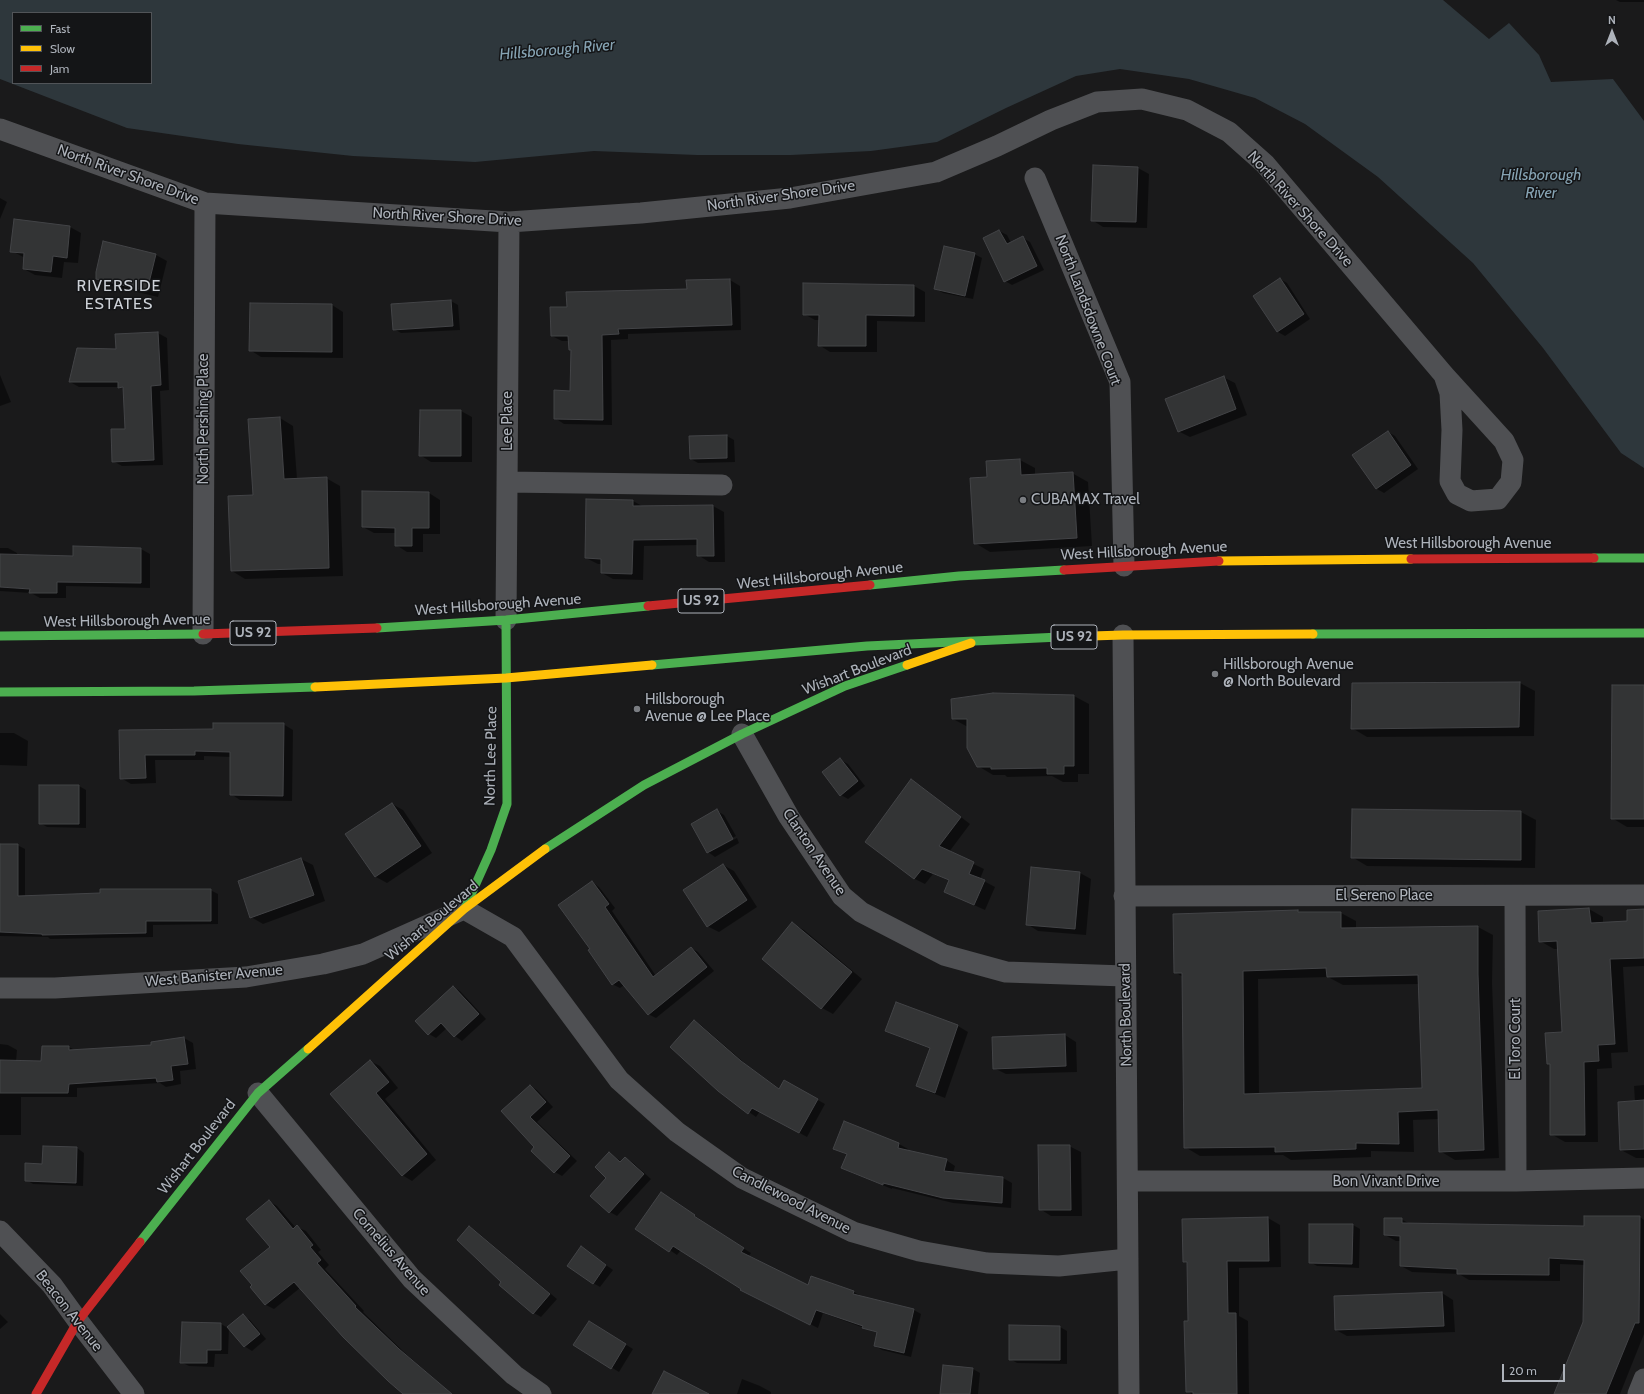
<!DOCTYPE html>
<html>
<head>
<meta charset="utf-8">
<style>
  body { margin:0 }
  #map { position:relative; width:1644px; height:1394px; overflow:hidden; background:#1a1a1b; font-family:Cabin,sans-serif }
  canvas { display:block }
  .legend { position:absolute; left:12px; top:12px; width:140px; height:72px; box-sizing:border-box; background:#141517; border:1px solid #515458; margin:0; padding:5px 7px; list-style:none; font-size:12px; color:#adb2ba }
  .legend li { display:flex; align-items:center; gap:8px; height:20px }
  .legend b { width:20px; border:1px solid #515458 }
  .north { position:absolute; left:1592px; top:12px; width:40px; height:40px; -webkit-text-stroke:3px #141517; paint-order:stroke; rotate:0deg; font-size:11px; font-weight:700; line-height:16px; text-align:center; color:#adb2ba }
  .north::after { content:''; display:block; margin:auto; width:14px; height:18px; background:#adb2ba; clip-path:polygon(50% 0,100% 100%,50% 72%,0 100%) }
  .scale { position:absolute; left:1502px; top:1364px; width:63px; height:18px; box-sizing:border-box; border:2px solid #adb2ba; border-top:0; padding-left:5px; font-size:12px; line-height:14px; white-space:nowrap; color:#adb2ba; -webkit-text-stroke:3px #141517; paint-order:stroke }
</style>
</head>
<body>
<div id="map">
<canvas width="1644" height="1394"></canvas>
<ul class="legend">
<li><b style="height:5px;background:#4caf50"></b>Fast</li>
<li><b style="height:5px;background:#ffc107"></b>Slow</li>
<li><b style="height:5px;background:#c62828"></b>Jam</li>
</ul>
<div class="north">N</div>
<div class="scale">20 m</div>
</div>
<script>
const ctx = document.querySelector('canvas').getContext('2d');
ctx.lineJoin = 'round';
function paint(path, color) { ctx.fillStyle = color; ctx.fill(path, 'evenodd'); }
const toPath = rows => new Path2D(rows.map(r => 'M' + r).join(''));
function strokePath(path, color, width, dash) { ctx.strokeStyle = color; ctx.lineWidth = width; ctx.lineCap = dash ? 'butt' : 'round'; ctx.setLineDash(dash || []); ctx.stroke(path); }
function write(font, color, halo, rows, align = 'center') {
  ctx.font = font + ' Cabin,sans-serif'; ctx.lineWidth = 3; ctx.setLineDash([]); ctx.textBaseline = 'middle'; ctx.strokeStyle = halo; ctx.fillStyle = color; for (const [text, x, y, turn = 0] of rows) {
    ctx.save(); ctx.translate(x, y); ctx.rotate((+turn || 0) * Math.PI / 180); ctx.textAlign = isNaN(turn) ? turn : align; if (halo) ctx.strokeText(text, 0, 0); ctx.fillText(text, 0, 0); ctx.restore();
  }
}
paint(toPath([
  [0,0,1443,0,1489,39,1509,23,1539,55,1551,82,1613,79,1644,121,1644,468,1621,453,1543,348,1473,263,1378,177,1305,124,1255,98,1189,79,1120,69,1076,76,1006,108,937,142,871,151,791,155,697,155,594,151,475,162,353,156,238,144,127,128,0,79],
  [13,13,151,13,151,83,13,83]
]), '#2e373c');
paint(toPath([
  [1616,0,1644,0,1644,2,1620,2],
  [1094,166,1138,168,1149,174,1147,228,1103,227,1092,220],
  [0,198,7,202,0,219],
  [15,220,70,227,81,233,78,263,64,262,62,278,35,275,24,269,25,258,12,251],
  [999,231,1007,235,1011,243,1023,238,1030,242,1044,270,1012,285,1005,281],
  [974,254,982,258,973,299,943,293,936,289],
  [156,255,167,261,158,297,108,285,97,278],
  [1280,279,1287,283,1310,319,1285,336,1278,332,1254,296],
  [730,280,740,286,741,330,628,334,628,339,611,340,612,425,564,424,555,418,571,392,572,351,570,350,569,341,562,341,552,336,568,308,688,290,687,281],
  [914,286,925,292,925,322,877,321,877,352,830,352,819,345,820,320,815,320,804,314],
  [451,301,458,305,460,330,401,333,394,329],
  [332,305,343,312,343,358,261,357,250,350],
  [158,333,167,338,169,390,160,391,163,465,122,466,113,461,126,429,124,389,119,387,79,387,70,382,117,350],
  [0,375,11,402,0,406],
  [1223,377,1235,383,1247,415,1190,437,1178,431],
  [461,411,472,417,472,462,431,462,420,455],
  [280,418,293,426,297,479,326,478,340,486,343,576,245,579,232,571,254,496],
  [1388,432,1395,436,1418,469,1384,493,1377,489],
  [727,436,734,440,735,462,698,463,691,459],
  [1020,460,1035,468,1035,475,1072,473,1088,482,1092,546,990,552,975,543,988,478,987,462],
  [363,492,429,493,440,500,440,534,423,534,423,552,407,552,396,545,396,533,374,533,363,527],
  [633,501,644,507,713,506,724,512,725,562,709,562,698,555,698,545,644,546,643,580,613,579,602,573,602,564,598,564,586,558],
  [0,548,8,548,17,553,17,556,74,557,141,549,150,554,150,588,66,586,66,598,40,598,31,593,0,591],
  [1520,683,1535,691,1534,736,1367,737,1352,728],
  [1644,686,1644,827,1627,827,1612,818],
  [1074,696,1089,704,1089,774,1078,774,1078,782,1063,782,1052,776,1007,777,1005,775,993,775,978,766,968,727,953,719],
  [283,724,293,730,292,801,240,800,231,794,231,757,204,756,204,760,155,760,156,783,131,784,121,778,120,731,214,729],
  [0,733,14,733,28,741,27,766,0,765],
  [840,760,848,764,865,786,848,799,841,795],
  [911,780,921,786,970,824,949,852,984,869,980,879,995,887,985,910,945,892,950,881,933,874,925,884,915,879,866,842],
  [79,786,86,790,86,828,47,827,40,823],
  [392,804,403,810,432,853,387,883,376,877,347,835],
  [717,811,724,815,736,836,710,850,710,852,737,838,739,843,715,857,708,852],
  [1521,812,1536,820,1535,868,1367,866,1352,857],
  [0,845,17,845,25,849,25,897,210,890,218,894,218,924,153,925,153,937,50,939,48,937,0,936],
  [301,859,313,865,325,901,263,924,251,917,239,881],
  [723,865,734,871,757,907,719,932,707,926],
  [1080,873,1091,879,1086,935,1038,931,1027,924],
  [592,882,599,887,615,908,612,911,656,976,691,948,698,952,714,971,656,1018,648,1014,624,985,620,988,612,984,591,949],
  [1589,909,1603,917,1603,924,1628,922,1644,910,1644,966,1623,967,1628,1052,1611,1053,1612,1068,1597,1069,1598,1142,1565,1142,1551,1134,1551,1065,1548,1063,1563,1033,1558,949,1554,949,1540,941],
  [1298,911,1301,913,1341,913,1356,921,1356,929,1478,927,1493,935,1492,983,1499,1158,1455,1160,1440,1151,1439,1119,1413,1120,1414,1152,1371,1151,1371,1157,1291,1160,1283,1155,1200,1156,1185,1147,1183,977,1175,972,1174,915],
  [1328,977,1343,985,1419,984,1423,1089,1259,1095,1258,979],
  [793,924,804,930,862,979,833,1014,822,1008],
  [453,987,460,991,486,1019,462,1041,455,1036,447,1028,436,1038,429,1034,417,1021],
  [897,1004,958,1026,968,1032,945,1098,927,1091,917,1085,931,1049,897,1036,887,1031],
  [695,1021,702,1026,748,1066,780,1089,784,1081,825,1104,807,1137,760,1111,756,1117,719,1091],
  [1065,1035,1076,1042,1077,1072,1006,1074,994,1068],
  [184,1038,193,1043,196,1069,180,1071,181,1084,166,1087,160,1083,77,1088,77,1097,21,1097,21,1135,0,1135,0,1044,8,1045,17,1050,16,1062,42,1062,69,1047,75,1050,152,1046],
  [370,1061,380,1066,398,1088,385,1099,436,1160,412,1181,402,1175,332,1094],
  [1644,1085,1644,1158,1636,1158,1621,1150,1635,1102,1634,1086],
  [530,1086,537,1090,553,1107,537,1122,577,1161,562,1176,555,1172,536,1147,503,1111],
  [845,1122,899,1144,908,1149,907,1151,946,1160,955,1166,953,1173,1003,1178,1012,1183,1011,1208,953,1203,892,1188,892,1189,852,1173,843,1168,847,1155,834,1148],
  [1069,1146,1081,1152,1082,1216,1051,1216,1040,1209],
  [77,1148,84,1153,83,1186,33,1184,26,1180,43,1165],
  [609,1153,622,1162,625,1158,632,1162,651,1179,617,1216,610,1212,591,1196,607,1178],
  [669,1197,701,1220,700,1221,751,1253,748,1257,809,1286,812,1277,854,1292,861,1296,861,1297,914,1310,921,1314,911,1357,882,1350,875,1346,878,1333,823,1313,818,1328,749,1294,742,1288,681,1250,677,1255,637,1228],
  [269,1201,277,1206,296,1228,297,1227,306,1231,321,1250,318,1252,329,1265,325,1269,364,1311,363,1312,407,1355,452,1394,405,1394,300,1288,274,1309,266,1305,271,1247],
  [1640,1217,1644,1220,1644,1334,1620,1394,1556,1394,1584,1322,1585,1265,1560,1264,1560,1281,1469,1280,1459,1274,1412,1272,1401,1266,1401,1241,1396,1241,1385,1235,1401,1219,1410,1224,1585,1227],
  [1268,1218,1280,1225,1281,1267,1239,1268,1239,1316,1248,1321,1249,1394,1192,1394,1187,1391,1189,1322,1188,1264,1184,1262],
  [1353,1225,1360,1229,1359,1268,1317,1266,1310,1262],
  [470,1227,477,1232,557,1299,541,1317,534,1313,500,1285,503,1282],
  [588,1252,613,1270,600,1287,593,1283],
  [1442,1293,1453,1300,1455,1332,1347,1336,1336,1330,1335,1297],
  [0,1314,8,1322,0,1329],
  [243,1316,250,1320,266,1339,252,1351,244,1346,229,1328,228,1354,215,1354,214,1367,189,1366,181,1362,182,1323,221,1324,228,1328],
  [589,1322,633,1349,619,1372,575,1345],
  [1060,1327,1067,1331,1067,1364,1017,1363,1010,1359],
  [944,1366,973,1369,980,1373,978,1394,941,1394],
  [742,1379,760,1386,771,1392,771,1394,737,1394]
]), '#0007');
const building = toPath([
  [1093,165,1138,167,1136,222,1091,221,1093,165],
  [14,219,70,226,67,258,53,256,51,272,23,269,24,253,10,252,14,219],
  [999,230,1007,244,1023,236,1037,266,1004,282,983,238,999,230],
  [103,241,156,254,147,291,96,279,96,272,103,241],
  [944,246,975,253,965,296,934,289,944,246],
  [1280,278,1304,314,1277,332,1253,296,1280,278],
  [730,279,732,325,618,329,619,334,602,335,603,420,554,419,554,390,570,391,571,350,569,350,568,336,551,336,550,307,567,307,566,292,687,289,686,280,730,279],
  [803,283,914,285,914,316,866,315,866,346,818,346,819,315,803,315,803,283],
  [451,300,453,326,393,330,391,304,451,300],
  [250,303,332,304,332,352,249,351,250,303],
  [158,332,161,385,151,386,154,460,112,462,111,429,125,429,123,387,118,388,118,382,69,382,77,348,116,349,115,334,158,332],
  [1224,376,1236,409,1178,432,1165,399,1224,376],
  [420,410,461,410,461,456,419,456,420,410],
  [280,417,284,479,327,477,329,568,231,571,228,496,253,495,248,419,280,417],
  [1388,431,1411,465,1376,489,1352,455,1388,431],
  [727,435,727,458,690,459,689,436,727,435],
  [1020,459,1021,475,1073,472,1077,538,974,544,970,478,987,477,986,461,1020,459],
  [362,491,429,492,429,528,412,528,412,546,395,546,395,528,362,527,362,491],
  [586,499,633,500,633,506,713,505,714,556,697,556,697,539,633,540,632,574,601,573,601,559,585,558,586,499],
  [73,546,141,548,141,583,57,582,57,593,29,593,30,589,0,587,0,554,73,556,73,546],
  [1520,682,1519,727,1351,729,1352,683,1520,682],
  [1612,685,1644,685,1644,819,1611,819,1612,685],
  [993,693,1074,695,1074,766,1064,766,1064,774,1047,774,1047,768,991,769,991,767,977,767,967,748,967,719,952,719,951,699,993,693],
  [213,723,284,723,283,796,230,795,230,752,195,751,195,755,145,755,146,778,120,779,119,730,213,729,213,723],
  [840,758,858,781,840,796,822,772,840,758],
  [911,779,961,817,939,846,974,862,969,874,985,880,974,905,944,892,949,880,922,869,914,879,865,842,911,779],
  [39,785,79,785,79,824,39,824,39,785],
  [392,803,421,846,375,877,345,834,392,803],
  [717,809,733,839,707,853,691,824,717,809],
  [1352,809,1521,811,1521,860,1351,858,1352,809],
  [0,844,18,844,18,896,100,893,100,889,211,889,211,921,146,921,146,933,42,935,42,934,0,932,0,844],
  [301,858,314,895,250,918,238,881,301,858],
  [723,864,747,900,707,927,683,890,723,864],
  [1031,867,1080,872,1075,929,1026,925,1031,867],
  [592,881,609,904,605,907,653,977,691,947,707,967,648,1015,619,980,612,985,588,950,590,949,558,905,592,881],
  [1589,908,1591,923,1627,921,1627,910,1644,909,1644,958,1610,959,1615,1044,1598,1045,1599,1061,1584,1062,1585,1135,1550,1135,1550,1064,1547,1064,1545,1033,1562,1032,1557,941,1539,942,1538,911,1589,908],
  [1298,910,1298,912,1341,912,1341,928,1478,926,1478,974,1484,1150,1439,1152,1438,1110,1398,1112,1399,1144,1356,1143,1356,1149,1275,1152,1275,1147,1184,1148,1182,973,1174,973,1173,914,1298,910],
  [1326,968,1327,977,1418,975,1422,1088,1244,1094,1243,971,1326,968],
  [792,922,852,972,821,1009,762,959,792,922],
  [453,986,479,1014,454,1037,441,1023,428,1035,415,1021,453,986],
  [896,1002,958,1025,935,1093,916,1086,930,1048,885,1031,896,1002],
  [694,1020,741,1061,779,1089,784,1080,818,1099,799,1133,752,1108,748,1114,718,1091,670,1047,694,1020],
  [1065,1034,1066,1066,993,1069,992,1037,1065,1034],
  [184,1037,188,1064,171,1066,173,1080,157,1082,156,1078,69,1084,68,1093,0,1093,0,1060,41,1061,42,1046,69,1046,69,1050,151,1045,151,1042,184,1037],
  [370,1060,389,1082,376,1093,427,1154,402,1176,330,1094,370,1060],
  [530,1085,546,1102,530,1117,570,1156,554,1173,531,1151,534,1147,501,1111,530,1085],
  [1644,1100,1644,1149,1620,1150,1618,1102,1644,1100],
  [844,1121,899,1143,898,1148,947,1159,944,1171,1003,1177,1002,1203,943,1198,883,1183,883,1185,841,1168,847,1154,833,1149,844,1121],
  [1038,1145,1070,1145,1071,1210,1039,1210,1038,1145],
  [43,1146,77,1147,76,1183,25,1181,25,1163,42,1164,43,1146],
  [609,1152,620,1162,625,1157,644,1174,609,1213,590,1196,606,1178,595,1167,609,1152],
  [661,1192,695,1215,694,1216,744,1248,741,1252,808,1285,811,1276,854,1291,853,1294,914,1309,904,1353,874,1346,877,1332,862,1328,863,1326,816,1310,810,1325,740,1290,741,1289,673,1246,669,1252,635,1229,661,1192],
  [269,1200,293,1229,297,1225,313,1245,310,1247,321,1260,317,1263,356,1306,355,1307,399,1349,452,1394,403,1394,388,1381,343,1337,294,1282,265,1305,250,1287,252,1285,240,1271,270,1247,246,1219,269,1200],
  [1584,1216,1640,1216,1639,1323,1635,1323,1606,1394,1554,1394,1583,1322,1584,1260,1549,1258,1549,1275,1457,1274,1457,1269,1400,1266,1400,1236,1384,1235,1384,1218,1402,1218,1402,1223,1584,1226,1584,1216],
  [1268,1217,1269,1261,1227,1261,1228,1313,1236,1313,1237,1394,1193,1394,1193,1392,1186,1392,1184,1321,1188,1321,1187,1262,1183,1262,1182,1219,1268,1217],
  [1309,1224,1353,1224,1352,1264,1309,1263,1309,1224],
  [469,1226,550,1294,533,1314,499,1285,501,1282,457,1240,469,1226],
  [581,1246,606,1265,593,1284,567,1266,581,1246],
  [1442,1292,1444,1326,1335,1330,1334,1296,1442,1292],
  [243,1314,260,1334,244,1347,227,1327,243,1314],
  [589,1321,626,1344,611,1369,573,1345,589,1321],
  [182,1322,221,1323,221,1350,207,1350,207,1363,180,1363,182,1322],
  [1009,1325,1060,1326,1060,1360,1009,1360,1009,1325],
  [943,1365,973,1368,970,1394,940,1394,943,1365],
  [664,1371,709,1394,652,1394,664,1371]
]);
paint(building, '#333435');
strokePath(building, '#434447', 1);
strokePath(toPath([
  [0,129,205,203,509,222,641,213,790,198,936,172,997,146,1051,120,1097,102,1142,99,1187,110,1229,132,1265,164,1444,375,1504,441,1513,460,1511,482,1498,499,1471,501,1457,494,1450,481,1452,430,1450,393,1444,375],
  [1035,178,1120,382,1124,566],
  [507,482,722,485],
  [506,620,509,222],
  [203,634,205,203],
  [1123,635,1129,1394],
  [742,734,789,817,842,896,861,912,944,955,1006,972,1125,976],
  [1124,896,1644,895],
  [1515,896,1516,1181],
  [0,988,55,988,246,977,323,964,363,954,464,909,513,937,619,1080,677,1132,742,1178,853,1232,919,1251,987,1263,1059,1266,1128,1259],
  [258,1093,412,1279,514,1375,541,1394],
  [1128,1181,1516,1181,1644,1178],
  [0,1231,52,1285,78,1321,134,1394],
  [1638,1394,1644,1379]
]), '#4f5053', 21);
strokePath(toPath([
  [1594,558,1644,558],
  [870,585,959,576,1064,570],
  [377,628,506,620,648,606],
  [1313,634,1644,633],
  [0,636,203,634],
  [652,665,867,646,1060,637],
  [0,692,194,691,315,687],
  [545,849,644,785,742,734,845,686,907,665],
  [465,908,491,850,507,804,506,620],
  [140,1242,258,1093,308,1049]
]), '#4caf50', 9);
strokePath(toPath([
  [1219,561,1411,559],
  [1060,637,1123,635,1313,634],
  [907,665,971,643],
  [315,687,506,678,652,665],
  [308,1049,464,909,545,849]
]), '#ffc107', 9);
strokePath(toPath([
  [1411,559,1594,558],
  [1064,570,1219,561],
  [648,606,870,585],
  [203,634,377,628],
  [36,1394,78,1321,140,1242]
]), '#c62828', 9);
for (const [x, y, r, color] of [
  [1023,500,4,"#7a7d82"],
  [1215,674,4,"#7a7d82"],
  [637,709,4,"#7a7d82"]
]) { const dot = new Path2D(); dot.arc(x, y, r, 0, 2 * Math.PI); ctx.fillStyle = color; ctx.fill(dot); strokePath(dot, '#141517', 1.5); }
for (const [x, y, w] of [
  [701,601,46],
  [253,633,46],
  [1074,637,46]
]) { const box = new Path2D(); box.roundRect(x - w / 2, y - 12, w, 24, 3); ctx.fillStyle = '#141517'; ctx.fill(box); strokePath(box, '#adb2ba', 1); }
write('bold 14px', '#adb2ba', null, [
  ["US 92",701,601],
  ["US 92",253,633],
  ["US 92",1074,637]
]);
write('15px', '#adb2ba', '#141517', [
  ["North River Shore Drive",128,175,20],
  ["North River Shore Drive",781,196,-8],
  ["North River Shore Drive",1300,209,48],
  ["North River Shore Drive",447,217,3],
  ["North Landsdowne Court",1088,310,69],
  ["North Pershing Place",204,419,-90],
  ["Lee Place",508,421,-90],
  ["West Hillsborough Avenue",1468,544],
  ["West Hillsborough Avenue",1144,551,-3],
  ["West Hillsborough Avenue",820,576,-6],
  ["West Hillsborough Avenue",498,605,-4],
  ["West Hillsborough Avenue",127,621,-1],
  ["Wishart Boulevard",857,670,-21],
  ["North Lee Place",491,756,-89],
  ["Clanton Avenue",814,852,56],
  ["El Sereno Place",1384,896],
  ["Wishart Boulevard",432,921,-40],
  ["West Banister Avenue",214,976,-5],
  ["North Boulevard",1126,1015,-91],
  ["El Toro Court",1516,1039,-90],
  ["Wishart Boulevard",197,1147,-52],
  ["Bon Vivant Drive",1386,1182],
  ["Candlewood Avenue",791,1200,27],
  ["Cornelius Avenue",391,1252,49],
  ["Beacon Avenue",69,1311,52]
]);
write('15px', '#adb2ba', '#141517', [
  ["CUBAMAX Travel",1031,500],
  ["Hillsborough Avenue",1223,665],
  ["@ North Boulevard",1223,682],
  ["Hillsborough",645,700],
  ["Avenue @ Lee Place",645,717]
], 'left');
write('italic 16px', '#86a3b3', '#141517', [
  ["Hillsborough River",557,50,-5],
  ["Hillsborough",1541,175],
  ["River",1541,193]
]);
ctx.letterSpacing = '1px';
write('16px', '#cdd1d7', '#141517', [
  ["RIVERSIDE",119,286],
  ["ESTATES",119,304]
]);
ctx.letterSpacing = '0px';
</script>
</body>
</html>
